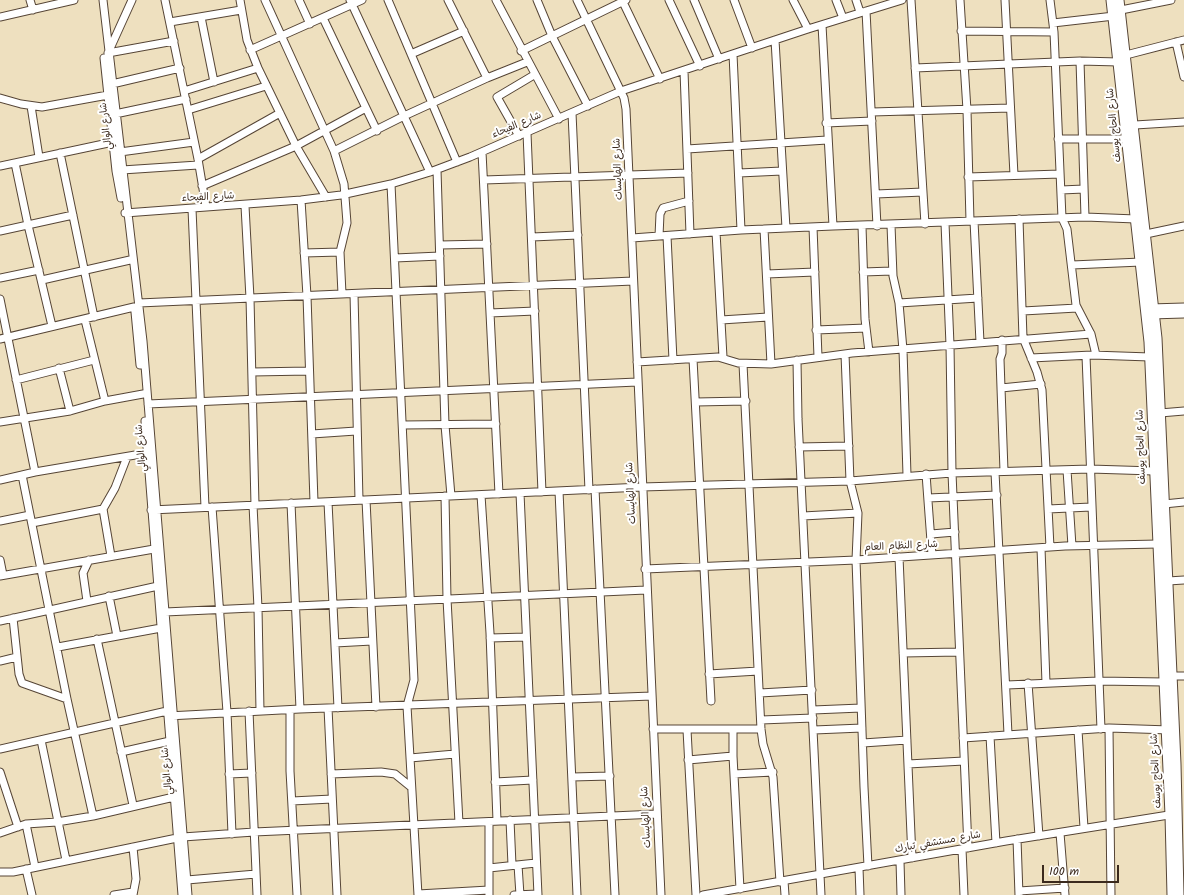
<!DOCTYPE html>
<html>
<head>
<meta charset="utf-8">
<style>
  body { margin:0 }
  #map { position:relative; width:1184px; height:895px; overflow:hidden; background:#eee0bf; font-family:Kalam,sans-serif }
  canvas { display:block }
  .scale { position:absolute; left:1042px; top:865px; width:77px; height:18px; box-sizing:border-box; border:2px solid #3b2a1e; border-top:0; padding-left:5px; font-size:12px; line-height:14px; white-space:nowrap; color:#3b2a1e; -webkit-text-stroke:3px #fff; paint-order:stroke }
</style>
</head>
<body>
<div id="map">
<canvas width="1184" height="895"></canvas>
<div class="scale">100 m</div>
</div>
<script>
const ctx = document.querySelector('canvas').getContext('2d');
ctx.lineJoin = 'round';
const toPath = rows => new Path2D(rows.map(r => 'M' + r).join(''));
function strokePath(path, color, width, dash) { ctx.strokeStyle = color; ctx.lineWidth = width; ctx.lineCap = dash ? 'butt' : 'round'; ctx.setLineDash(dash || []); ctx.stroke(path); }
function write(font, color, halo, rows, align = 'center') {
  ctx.font = font + ' Kalam,"Playpen Sans Arabic",sans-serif'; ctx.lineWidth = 4; ctx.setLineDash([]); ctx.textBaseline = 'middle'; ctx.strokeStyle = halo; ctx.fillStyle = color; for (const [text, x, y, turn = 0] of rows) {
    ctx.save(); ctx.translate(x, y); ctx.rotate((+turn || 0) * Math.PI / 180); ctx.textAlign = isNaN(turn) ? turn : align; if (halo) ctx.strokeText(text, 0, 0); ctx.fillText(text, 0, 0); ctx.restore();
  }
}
const minor = toPath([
  [30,0,33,10],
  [103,0,143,341,188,895],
  [165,0,198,159,206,207],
  [240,0,247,40,258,68,296,146,326,197],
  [265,0,334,151,344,184,347,223,340,252,342,294],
  [299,0,310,24],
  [350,0,430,172],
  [388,0,457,162],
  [448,0,487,78],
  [496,0,559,119],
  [537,0,552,36,588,106],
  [577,0,624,98,626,109,661,895],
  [622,0,660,79],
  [669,0,700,66],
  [694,0,719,59],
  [734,0,752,48],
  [793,0,808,29],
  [836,0,843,18],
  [856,0,860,12],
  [911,0,925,224],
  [960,0,967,110,970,221],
  [1005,0,1014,175],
  [1050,0,1054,32,1062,218,1067,229,1076,305,1091,334,1096,355],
  [1121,10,1171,0],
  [866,11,877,226],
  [0,17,74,0],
  [201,17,214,82],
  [323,18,377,131],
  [170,22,241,10],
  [1053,23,1114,16],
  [822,25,833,226],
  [961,31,1054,32],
  [775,40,786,228],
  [1176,42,1184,77],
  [250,50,362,0],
  [521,51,626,0],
  [108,53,174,41],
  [108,53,132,0],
  [411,54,464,31],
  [733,54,741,230],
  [1126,55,1184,40],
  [104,58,116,171,121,198],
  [1080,61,1085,217],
  [915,68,1080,61,1119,62],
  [684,71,690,234],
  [112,84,180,68],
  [184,91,258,68],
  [0,98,21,104,42,107,108,95],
  [31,106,39,157],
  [188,110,266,86],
  [872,112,1010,108],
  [572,113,589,490],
  [115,114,186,99],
  [826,123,872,121],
  [1135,125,1184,122],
  [527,133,542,492],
  [519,136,497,97,534,75],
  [1058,139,1127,139],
  [687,149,827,140],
  [334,151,404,116,487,78,527,62],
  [120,152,194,142],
  [482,152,499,494],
  [60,153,94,317],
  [198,159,280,113],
  [15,163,28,225,52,326],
  [0,166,113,142],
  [122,170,198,165],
  [437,170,445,425,451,496],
  [739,173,782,171],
  [968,177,1060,174],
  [484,180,688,173],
  [391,184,414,680,407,706,418,895],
  [202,186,296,146,366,108],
  [1061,190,1084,189],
  [876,194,923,192],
  [301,200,307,296,314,502],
  [245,206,250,298,255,505],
  [192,209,205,507],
  [125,213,301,200,341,195,391,184,430,172,470,157,621,91,808,29,902,0],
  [1019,219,1023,338,1037,372,1042,390,1050,547],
  [974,221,980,342],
  [945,223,950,345,952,473,968,848],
  [891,225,893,276,899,303,903,350,907,475],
  [862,226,865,319,869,352],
  [813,227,818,357],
  [764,229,771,364],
  [0,231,73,215],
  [716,232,723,357],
  [1146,234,1184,226],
  [659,236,660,214,663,208,689,201],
  [667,236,673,360],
  [532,237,578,235],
  [632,238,741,230,833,226,1085,217,1136,219],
  [440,245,487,244],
  [304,253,340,252],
  [395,258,440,256],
  [1072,265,1141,262],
  [863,272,892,271],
  [767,274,815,272],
  [0,278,39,270],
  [42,280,130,260],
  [354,294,359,500],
  [0,299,35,472],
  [139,303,633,281],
  [899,303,978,298],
  [1150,308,1184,307],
  [1023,311,1077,308],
  [135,312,140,365],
  [490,313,535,311],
  [1150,315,1184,314],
  [85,320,105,401],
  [721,320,768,317],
  [816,330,866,328],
  [0,339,134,307],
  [845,354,850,481,858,513,856,560,864,787,868,866],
  [1086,356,1101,729],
  [1031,358,1092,355,1150,357],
  [693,359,711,701],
  [797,360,798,419,821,895],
  [637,362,718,357,738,363,771,364,852,353,1091,334],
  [743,364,761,729,763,744,773,777,780,882],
  [59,368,70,411],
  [252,372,309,371],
  [16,380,94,360],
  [1001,388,1000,359,1002,353,1002,340],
  [696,402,746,401],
  [148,404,637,382],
  [1160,413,1184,411],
  [145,421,182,895],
  [0,422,70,411,105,401,143,394],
  [403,425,496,424],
  [312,434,356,431],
  [799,447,849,446],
  [1067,470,1072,546],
  [1004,471,1001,388,1041,384],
  [995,472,1008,734],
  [926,474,932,555],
  [22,475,67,699,93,816],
  [0,480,35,472,147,453],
  [595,489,615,895],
  [559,491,577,895],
  [520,493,538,895],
  [481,495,490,633,497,821],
  [445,496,447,599,459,823],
  [928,498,997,495],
  [366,500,376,707],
  [328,502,338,708],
  [291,503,300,709],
  [1164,504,1184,502],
  [253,505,258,608,260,711],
  [212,507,227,712,232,834],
  [103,509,111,556],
  [1048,509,1091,507],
  [151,510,642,487,850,481,952,473,1090,469,1154,471],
  [803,516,858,513],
  [0,521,30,515],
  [32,523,103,509,115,488,127,457],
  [931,534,955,532],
  [1041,548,1046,683],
  [899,557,912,858],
  [0,560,3,575],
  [645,569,856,560,1065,546,1158,544],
  [0,576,154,549],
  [1168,581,1184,580],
  [109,596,117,636],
  [87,601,83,573,89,560],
  [165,612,646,590],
  [13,618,19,674,22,683,67,699],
  [0,621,158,586],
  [490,638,526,637],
  [97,639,133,805],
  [335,643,372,641],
  [58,647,161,628],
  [903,653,959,652],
  [0,661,17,657],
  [709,674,758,671],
  [1168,676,1184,676],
  [1028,683,1039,836],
  [1007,685,1098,681,1164,682],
  [760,693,812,690],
  [328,708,337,895],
  [290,710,290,771,297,895],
  [813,710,861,708],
  [249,711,257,895],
  [168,716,300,709,652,696],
  [761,720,813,718],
  [1109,728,1111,895],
  [653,729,761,729],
  [733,729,733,756],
  [687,730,696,895],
  [814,730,862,728],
  [1078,730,1084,828],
  [990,736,996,843],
  [963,738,1109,728,1170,730],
  [41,740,66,860],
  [863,743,907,740],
  [0,749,167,711],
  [121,752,170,741],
  [410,758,455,754],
  [688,760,733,756,740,889],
  [908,764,964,761],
  [0,772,18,827],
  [229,774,252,773],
  [331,774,381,772,395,774,411,787],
  [734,774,773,772],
  [572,777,610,776],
  [495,782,533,780],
  [292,801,332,799],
  [510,820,512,865],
  [26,824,35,867],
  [0,833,26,824,57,822,93,816,174,797],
  [1060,833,1065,895],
  [183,837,254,832,657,814],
  [1017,839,1019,895],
  [962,849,964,895],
  [900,861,901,895],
  [518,865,520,895],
  [489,868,536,863],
  [859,868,860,895],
  [26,869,32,895],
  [0,872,13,872,177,838],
  [187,880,256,874],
  [784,881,785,895],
  [1019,891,1065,888],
  [418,894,489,890],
  [114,895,133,892],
  [133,895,136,879,133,847],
  [489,895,489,822],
  [514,895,538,894],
  [703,895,1006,841,1175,814]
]);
const major = toPath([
  [1111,0,1149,342,1170,815,1172,895],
  [1119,0,1157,338,1176,764,1179,895]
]);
strokePath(minor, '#564536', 9);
strokePath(major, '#564536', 11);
strokePath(minor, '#fff', 7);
strokePath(major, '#fff', 9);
write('10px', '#3b2a1e', '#fff', [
  ["شارع الحاج يوسف",1115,125,-96],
  ["شارع الوالي",107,126,-97],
  ["شارع الفيحاء",517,126,-23],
  ["شارع الهايسات",619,169,-92],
  ["شارع الفيحاء",208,198,-3],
  ["شارع الحاج يوسف",1142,447,-92],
  ["شارع الوالي",142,448,-95],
  ["شارع الهايسات",632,493,-93],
  ["شارع النظام العام",901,547,-3],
  ["شارع الوالي",168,771,-95],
  ["شارع الحاج يوسف",1157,771,-93],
  ["شارع الهايسات",647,817,-93],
  ["شارع مستشفي تبارك",938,843,-10]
]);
</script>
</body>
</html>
